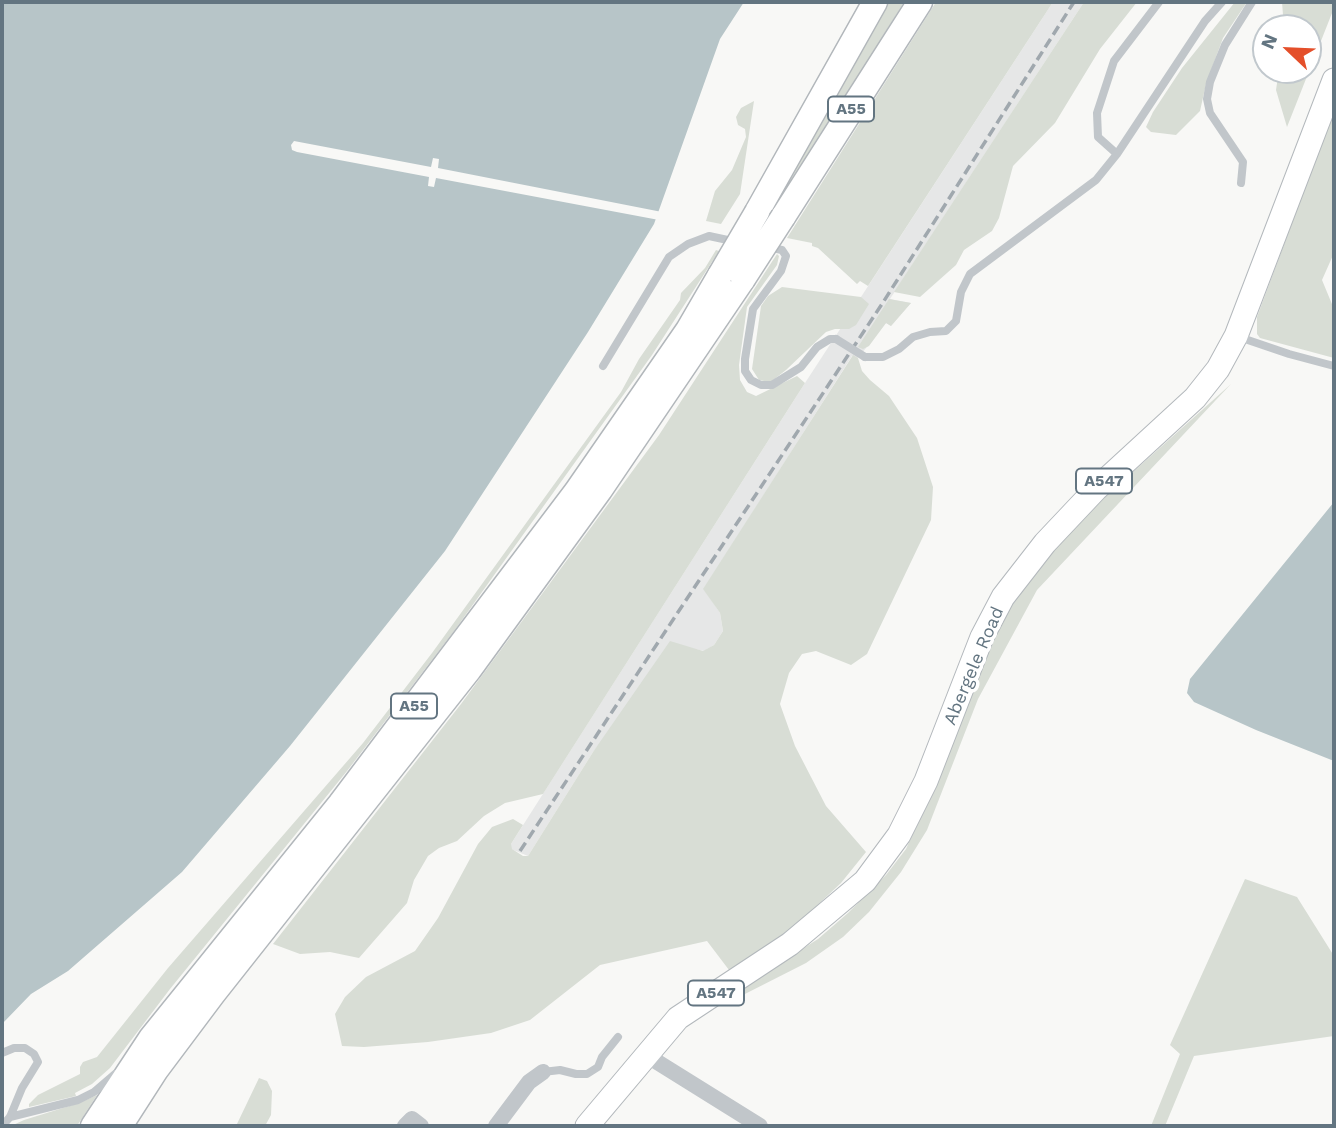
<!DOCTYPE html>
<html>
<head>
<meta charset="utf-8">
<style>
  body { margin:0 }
  #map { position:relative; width:1336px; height:1128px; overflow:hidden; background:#f8f8f6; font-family:"Work Sans",sans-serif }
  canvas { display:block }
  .frame { position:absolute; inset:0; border:4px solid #637581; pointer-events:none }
  .north { position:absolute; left:1252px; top:14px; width:70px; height:70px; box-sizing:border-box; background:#fff; border:2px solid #c1c8cd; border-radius:50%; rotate:293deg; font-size:19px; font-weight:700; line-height:28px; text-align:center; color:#637581 }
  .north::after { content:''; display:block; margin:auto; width:24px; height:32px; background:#e44f2a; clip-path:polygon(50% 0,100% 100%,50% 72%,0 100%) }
</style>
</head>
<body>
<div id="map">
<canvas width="1336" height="1128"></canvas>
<div class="frame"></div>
<div class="north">N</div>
</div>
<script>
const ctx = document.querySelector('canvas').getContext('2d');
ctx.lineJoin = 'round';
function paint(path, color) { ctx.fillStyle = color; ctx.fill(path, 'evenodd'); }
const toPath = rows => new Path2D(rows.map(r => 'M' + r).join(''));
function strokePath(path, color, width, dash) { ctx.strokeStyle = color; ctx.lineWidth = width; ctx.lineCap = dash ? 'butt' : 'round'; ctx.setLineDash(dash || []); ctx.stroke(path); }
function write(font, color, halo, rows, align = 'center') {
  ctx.font = font + ' "Work Sans",sans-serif'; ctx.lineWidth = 7; ctx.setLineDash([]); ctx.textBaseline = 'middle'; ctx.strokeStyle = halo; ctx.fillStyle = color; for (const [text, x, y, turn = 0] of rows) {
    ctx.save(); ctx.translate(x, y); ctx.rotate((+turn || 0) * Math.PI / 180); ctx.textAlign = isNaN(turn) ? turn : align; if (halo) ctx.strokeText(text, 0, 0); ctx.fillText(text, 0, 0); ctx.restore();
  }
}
paint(toPath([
  [1053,2,1084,2,890,299,911,303,891,326,886,323,858,358,852,356,704,589,720,613,723,631,714,645,704,651,681,646,593,752,528,856,511,849,511,844,805,383]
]), '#e6e7e7');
paint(toPath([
  [889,2,904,2,763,231,758,230],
  [936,2,1053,2,868,286,860,281,857,284,818,248,812,246,812,243,787,238],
  [1084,2,1137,2,1100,49,1055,123,1013,166,999,218,992,231,964,250,956,265,920,297,894,292],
  [1235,2,1247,2,1223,38,1206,84,1200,111,1176,135,1151,132,1146,127,1153,112,1182,68],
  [1282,2,1334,2,1334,8,1287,127,1276,90,1279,70,1308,70,1308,28,1284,28],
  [754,101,740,194,721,224,706,221,715,191,732,170,746,137,745,129,738,125,736,117,741,108],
  [1334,110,1334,253,1322,280,1334,309,1334,358,1260,338,1257,334,1257,317],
  [716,250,719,251,652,355,454,631,347,771,170,989,110,1068,92,1084,75,1093,76,1096,29,1107,29,1104,38,1095,80,1074,80,1067,83,1062,97,1057,168,968,363,743,432,653,621,392,639,359,680,300,681,293,705,268],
  [777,254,779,256,777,265,747,307,739,365,740,380,747,392,756,396,797,376,805,383,543,794,505,803,484,816,457,841,439,848,428,856,414,880,407,903,359,958,330,952,300,954,273,944,461,704,659,435],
  [782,287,861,297,869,304,856,325,849,329,835,329,826,332,786,370,772,381,764,381,759,380,752,369,761,306,768,296],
  [889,299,911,303,891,326,886,323,869,346,863,349,858,347],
  [853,355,858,358,862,371,870,380,889,396,917,438,933,487,931,520,867,654,851,665,816,651,802,654,789,673,780,704,795,746,826,806,866,852,841,883,791,930,729,970,707,941,600,965,530,1020,491,1033,428,1042,364,1047,342,1046,335,1014,345,997,366,977,415,951,438,918,478,844,492,827,513,819,523,825,511,844,512,849,523,856,528,856,593,752,670,641,703,651,714,645,723,631,720,613,703,589],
  [1231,384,1037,590,978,699,927,830,901,872,869,912,843,937,806,963,739,997,741,988,818,939,848,913,886,875,906,849,949,753,993,631,1055,542],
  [1245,879,1297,897,1334,956,1334,1036,1194,1056,1165,1126,1151,1126,1180,1054,1170,1045],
  [259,1078,267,1081,272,1091,271,1115,265,1126,236,1126],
  [97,1095,77,1126,11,1126,24,1120,79,1103]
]), '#d8ddd5');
paint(toPath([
  [2,2,744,2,720,39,654,224,588,332,445,551,290,746,182,872,68,971,31,994,2,1024],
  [1334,502,1334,761,1256,730,1194,702,1187,693,1190,679]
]), '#b7c5c8');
paint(toPath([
  [294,141,431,167,433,158,439,159,438,168,662,212,659,220,436,178,434,187,428,186,429,177,297,152,292,150,291,145]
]), '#f8f8f6');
const primary = toPath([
  [587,1126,678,1018,790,944,865,881,899,835,926,781,982,637,1003,597,1045,543,1096,489,1195,398,1218,369,1236,336,1334,80]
]);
const trunk = toPath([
  [757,212,875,2],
  [783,217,920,2],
  [93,1126,151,1038,340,804,576,492,688,330,720,275],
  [120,1126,156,1070,213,994,469,670,600,490,743,279]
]);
strokePath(primary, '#b3b8bc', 25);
strokePath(trunk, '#b2b7bb', 27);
strokePath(toPath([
  [1117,154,1098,137,1097,113,1114,61,1159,2],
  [1241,183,1243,162,1210,113,1207,99,1210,82,1225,45,1252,2],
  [767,247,782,250,786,256,781,271,753,309,745,359,745,371,751,380,761,385,772,385,801,367,817,347,830,339,836,339],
  [1239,337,1289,354,1334,366],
  [865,357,883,357,899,349,913,337,930,332,946,331,956,321,961,292,970,274,1096,180,1117,154,1205,21,1222,2],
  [603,366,669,257,688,244,709,236,737,242],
  [2,1053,14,1048,25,1048,34,1054,38,1062,22,1088,10,1117,2,1126],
  [543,1072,560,1070,576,1074,587,1074,598,1067,602,1057,618,1037],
  [10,1117,78,1100,94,1092,115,1074]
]), '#c1c6ca', 8);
strokePath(toPath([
  [646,1055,760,1126],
  [405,1126,412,1119,421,1126],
  [496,1126,529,1082,543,1072]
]), '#c1c6ca', 16);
strokePath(primary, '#fff', 23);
strokePath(trunk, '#fff', 24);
strokePath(toPath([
  [520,851,882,304,1074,2]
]), '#a0a8ae', 3.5, [10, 5]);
const trunkBridge = toPath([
  [720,275,757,212],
  [743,279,783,217]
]);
strokePath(trunkBridge, '#b2b7bb', 27, []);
strokePath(toPath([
  [836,339,865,357]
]), '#c1c6ca', 8);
strokePath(trunkBridge, '#fff', 24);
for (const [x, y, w] of [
  [851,109,46],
  [1104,481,56],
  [414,706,46],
  [716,993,56]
]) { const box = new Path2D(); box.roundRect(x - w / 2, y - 12.5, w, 25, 5); ctx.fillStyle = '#fff'; ctx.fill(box); strokePath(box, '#637581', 2); }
write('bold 16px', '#637581', null, [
  ["A55",851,109],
  ["A547",1104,481],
  ["A55",414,706],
  ["A547",716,993]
]);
write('18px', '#637581', '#fff', [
  ["Abergele Road",974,666,-67]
]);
</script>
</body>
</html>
